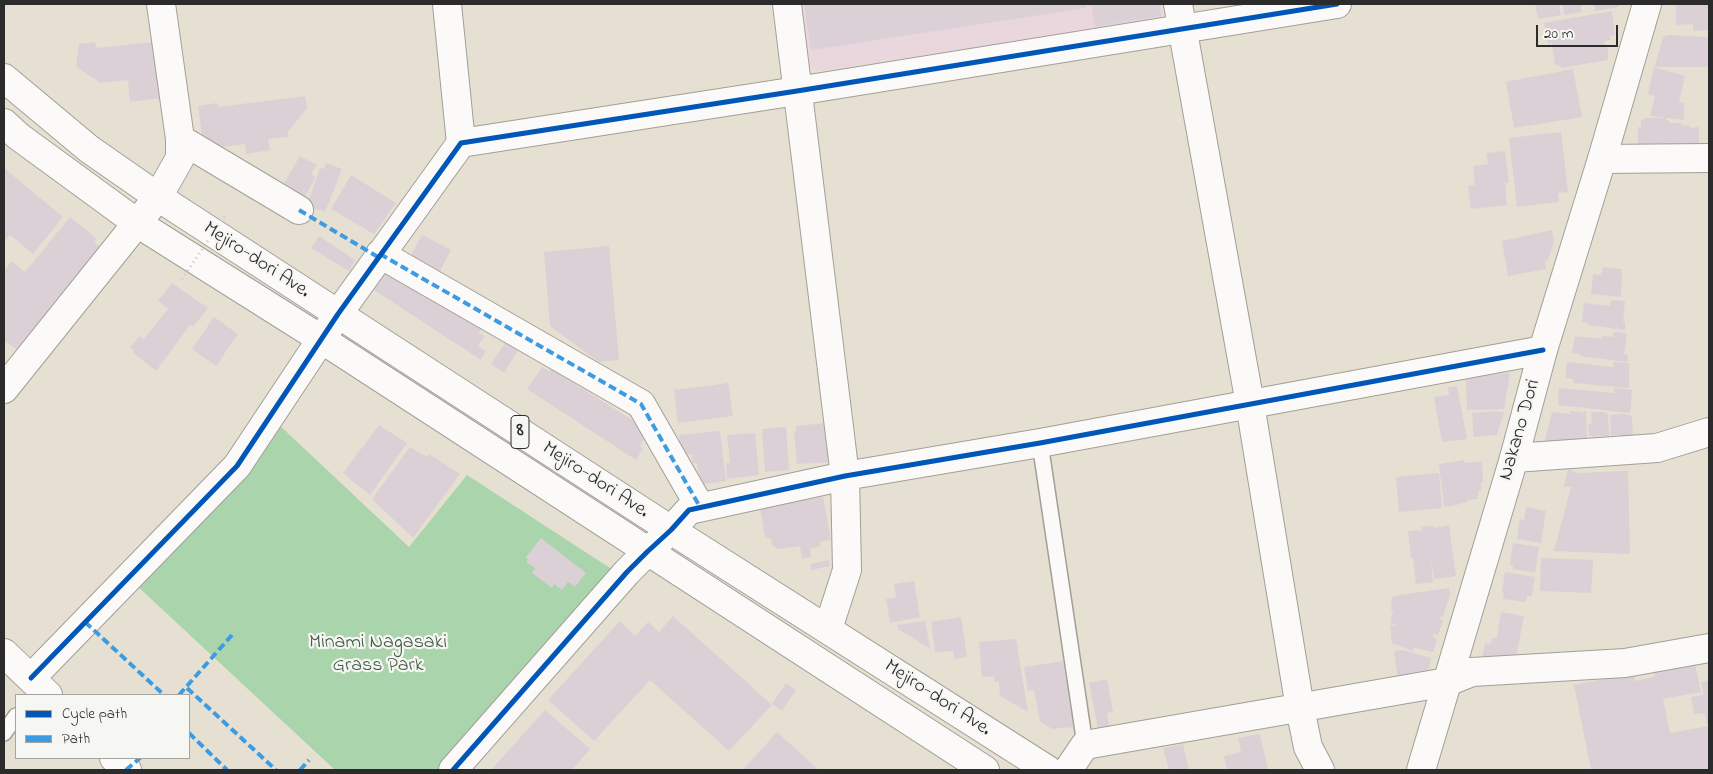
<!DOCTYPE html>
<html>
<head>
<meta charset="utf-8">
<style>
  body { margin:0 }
  #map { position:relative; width:1713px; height:774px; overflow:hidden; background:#e6e0d2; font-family:"Indie Flower",sans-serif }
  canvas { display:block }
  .frame { position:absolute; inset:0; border:5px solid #2b2b2b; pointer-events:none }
  .legend { position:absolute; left:15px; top:694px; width:175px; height:65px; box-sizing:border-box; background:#f6f6f2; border:1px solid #a5a5a2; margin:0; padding:6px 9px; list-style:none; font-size:15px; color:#2b2b2b }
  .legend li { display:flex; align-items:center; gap:10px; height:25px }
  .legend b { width:25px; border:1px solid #a5a5a2 }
  .scale { position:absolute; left:1536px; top:25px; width:82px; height:22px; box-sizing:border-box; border:2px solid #2b2b2b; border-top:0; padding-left:6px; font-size:15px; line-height:18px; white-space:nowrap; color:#2b2b2b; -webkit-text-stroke:4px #f6f6f2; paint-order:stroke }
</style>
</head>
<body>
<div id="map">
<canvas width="1713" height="774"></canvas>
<div class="frame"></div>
<ul class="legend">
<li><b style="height:6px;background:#0057b8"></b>Cycle path</li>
<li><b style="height:6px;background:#3d9ce1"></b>Path</li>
</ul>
<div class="scale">20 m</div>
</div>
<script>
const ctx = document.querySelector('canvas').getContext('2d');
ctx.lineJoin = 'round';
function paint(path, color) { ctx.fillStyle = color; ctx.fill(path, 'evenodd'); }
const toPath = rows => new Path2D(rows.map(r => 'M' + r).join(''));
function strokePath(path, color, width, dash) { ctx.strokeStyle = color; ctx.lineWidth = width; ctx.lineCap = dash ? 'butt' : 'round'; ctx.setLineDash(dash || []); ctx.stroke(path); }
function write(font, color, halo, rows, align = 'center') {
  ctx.font = font + ' "Indie Flower",sans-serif'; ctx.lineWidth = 4.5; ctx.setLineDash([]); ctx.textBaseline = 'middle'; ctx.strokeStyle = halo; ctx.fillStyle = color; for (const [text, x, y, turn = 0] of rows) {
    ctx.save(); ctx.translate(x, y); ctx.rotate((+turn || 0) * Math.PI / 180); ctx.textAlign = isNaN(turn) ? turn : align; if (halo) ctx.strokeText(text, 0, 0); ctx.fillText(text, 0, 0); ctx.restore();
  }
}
paint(toPath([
  [802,4,1162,4,1164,19,819,71,810,65]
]), '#ead7de');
paint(toPath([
  [277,423,409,547,467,475,613,570,442,770,335,770,135,584]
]), '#aad4ac');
paint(toPath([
  [804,4,1085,4,1086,8,811,50],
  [1091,4,1159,4,1161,16,1095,27],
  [1535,4,1559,4,1561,15,1538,19],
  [1563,4,1581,4,1582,12,1564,15],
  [1594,4,1619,4,1619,7,1595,11],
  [1676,4,1709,4,1709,30,1693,31,1693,24,1676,25],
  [1612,11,1615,35,1610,36,1611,40,1604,41,1608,49,1608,60,1561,68,1561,66,1555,65,1552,43,1548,44,1544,23],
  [1668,35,1709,37,1709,67,1656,67,1655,65,1663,37],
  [95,42,96,48,155,42,161,98,130,102,128,80,101,83,76,67,79,44],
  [1654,67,1685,76,1679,102,1684,103,1684,120,1650,116,1655,96,1648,94],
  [1573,69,1582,117,1514,128,1506,82],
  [305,96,307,108,288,132,288,137,268,139,270,150,246,154,245,144,221,147,202,135,198,106,217,103,218,107],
  [1644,118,1666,118,1666,120,1669,120,1669,123,1681,123,1681,125,1690,126,1690,128,1699,127,1699,150,1638,151,1638,127,1641,127,1641,120,1644,120],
  [1561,132,1568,192,1558,193,1559,202,1517,207,1509,138],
  [1505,151,1509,183,1505,183,1507,205,1471,209,1468,186,1475,185,1473,166,1488,164,1486,153],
  [300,156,317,165,311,174,316,177,305,196,284,183],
  [326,163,342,169,325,212,307,206,320,168,324,169],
  [4,168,63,217,33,254,10,235,4,242],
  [351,175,396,203,374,234,331,209],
  [70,217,97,239,94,242,103,250,20,352,4,340,4,271,12,261,25,272],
  [1552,230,1554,241,1548,261,1545,261,1546,269,1508,276,1502,241],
  [422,235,451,250,440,271,411,255],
  [319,236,355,260,349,271,311,248],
  [609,246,619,360,599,362,550,326,544,252],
  [1603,267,1622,269,1621,297,1591,294,1593,274,1601,275],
  [387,271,484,325,479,333,485,336,478,346,486,351,481,360,374,290],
  [172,283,208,308,193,327,190,325,156,371,132,352,134,350,130,348,139,336,144,339,168,309,158,301],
  [1611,300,1625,301,1623,322,1625,322,1625,330,1588,325,1588,322,1582,322,1584,303,1610,306],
  [214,317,238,334,216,366,192,349],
  [1614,332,1627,333,1624,354,1628,355,1627,362,1579,356,1580,354,1572,353,1575,336,1602,339,1602,336,1613,337],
  [511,334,523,342,504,373,491,364],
  [1567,362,1613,367,1613,362,1629,363,1629,388,1573,383,1573,379,1565,378],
  [542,367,549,371,551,369,634,421,644,439,640,446,643,448,636,460,527,389],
  [1510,373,1504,409,1467,410,1466,380,1474,377],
  [728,383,733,416,678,423,674,390],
  [1457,386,1467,439,1442,442,1434,397,1449,395,1448,387],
  [1559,388,1614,393,1614,388,1632,390,1630,413,1558,405],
  [1497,411,1497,412,1504,412,1497,435,1474,437,1472,413],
  [1570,411,1582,412,1582,419,1583,411,1586,411,1587,442,1544,444,1552,412,1570,414],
  [1591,412,1603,412,1608,414,1609,436,1589,436,1588,424,1592,424],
  [1625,414,1632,416,1633,438,1622,439,1621,435,1611,435,1610,415],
  [825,423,832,462,797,464,794,431,796,431,796,426],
  [379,425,407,443,370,495,343,473],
  [786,427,789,470,765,472,762,429],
  [720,431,726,481,700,485,697,463,693,463,692,454,685,455,685,449,681,450,679,435],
  [755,433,759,475,727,479,726,463,730,463,727,435],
  [410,447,427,457,429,454,460,474,413,538,372,499],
  [1464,460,1464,463,1482,461,1483,482,1481,482,1481,491,1478,491,1478,499,1467,500,1467,502,1461,503,1461,504,1444,507,1439,464],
  [1568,468,1577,473,1628,471,1630,554,1554,551,1571,487,1564,487],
  [1439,473,1442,508,1399,512,1396,477],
  [823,497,831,540,819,542,820,547,810,548,811,557,802,559,800,546,778,549,772,545,771,539,765,537,760,508],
  [1526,507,1546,511,1541,543,1517,539,1520,519,1524,520],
  [1449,525,1456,576,1434,579,1430,555,1433,582,1416,584,1413,558,1411,558,1408,531,1422,530,1421,527,1434,526,1434,528],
  [541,538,586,573,575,587,568,582,562,590,554,584,552,588,532,573,535,568,526,562,528,559,526,557],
  [1513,543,1539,547,1535,573,1513,569,1513,566,1510,565],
  [1541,558,1593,560,1591,593,1540,591],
  [829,560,830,566,811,570,810,564],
  [1505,572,1535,577,1532,596,1527,596,1526,602,1503,599,1504,592,1502,592],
  [914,581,920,617,890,623,886,599,896,597,894,584],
  [1449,588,1449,592,1451,592,1443,617,1440,616,1439,618,1443,620,1438,635,1434,634,1433,636,1433,637,1437,639,1433,652,1414,648,1413,651,1392,643,1390,625,1401,626,1390,623,1393,611,1391,610,1392,602,1391,602,1393,596],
  [1501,612,1524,616,1516,658,1482,658,1485,643,1491,644,1492,638,1497,638],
  [673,616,772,705,729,751,650,680,594,741,548,700,620,621,635,636,648,622,659,632],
  [961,617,967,657,954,659,953,651,935,652,931,622],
  [925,621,930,647,929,648,898,629,897,625],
  [1016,639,1028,712,1000,696,999,681,995,682,994,676,982,677,979,642],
  [1403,650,1431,658,1427,674,1398,679,1394,651],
  [1063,661,1073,727,1052,729,1040,721,1034,690,1028,691,1024,667],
  [1695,664,1701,692,1663,699,1670,733,1709,726,1709,770,1591,770,1574,685,1634,673,1635,681,1655,677,1654,672],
  [1107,679,1113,712,1107,713,1109,727,1098,729,1089,683],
  [1709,681,1709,724,1707,724,1705,713,1694,714,1691,697,1704,695,1701,682],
  [786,683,796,690,782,711,772,704],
  [545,710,590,749,572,770,491,770],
  [777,732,819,770,743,770],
  [1260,734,1268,770,1227,770,1224,756,1241,752,1238,738],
  [1183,744,1189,770,1169,770,1163,748]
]), '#dbd0d5');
const lane = toPath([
  [1040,443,1085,745],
  [4,733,16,716]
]);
const street = toPath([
  [447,4,461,143],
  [787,4,845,476,847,570,828,629],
  [180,139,299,210],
  [1602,159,1709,158],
  [380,254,641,404,700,507],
  [4,389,158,197,180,158,180,139,161,4],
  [1514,458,1657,448,1709,432],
  [4,653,48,695],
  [31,678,237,466,338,314,461,143,797,91,1337,4],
  [1300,708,1308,747,1320,770],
  [114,758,127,770],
  [453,770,627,572,647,552,671,530,689,510,845,476,1040,443,1543,350],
  [1068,770,1085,745,1447,682,1472,672,1625,663,1709,648]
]);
const secondary = toPath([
  [1178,4,1250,404,1300,708],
  [1421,770,1514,458,1543,350,1602,159,1647,4]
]);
const primary = toPath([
  [4,78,89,149,158,197,671,530,1048,770],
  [4,123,18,136,137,223,321,339,985,770]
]);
strokePath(lane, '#a29f97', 18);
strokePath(street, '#a29f97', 30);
strokePath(secondary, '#a29f97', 30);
strokePath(primary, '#a29f97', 30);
strokePath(lane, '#fbfaf8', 15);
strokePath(street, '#fbfaf8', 28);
strokePath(secondary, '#fbfaf8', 28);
strokePath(primary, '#fbfaf8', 28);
strokePath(toPath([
  [182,279,226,214]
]), '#c9c7c4', 3, [1, 4]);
strokePath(toPath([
  [299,210,378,257],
  [380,254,641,404,700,507],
  [85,622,164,695],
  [187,688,276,770],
  [179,695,232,635],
  [189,733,227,770],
  [126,770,140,758],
  [300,770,309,760]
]), '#3d9ce1', 4, [8, 4]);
strokePath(toPath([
  [31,678,237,466,338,314,461,143,797,91,1337,4],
  [453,770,627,572,647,552,671,530,689,510,845,476,1040,443,1543,350]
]), '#0057b8', 5);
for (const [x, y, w] of [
  [520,432,18]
]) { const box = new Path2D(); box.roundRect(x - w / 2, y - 16.5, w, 33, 4); ctx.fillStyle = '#f6f6f2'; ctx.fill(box); strokePath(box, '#2b2b2b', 1); }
write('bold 19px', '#2b2b2b', null, [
  ["8",520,432]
]);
write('20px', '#2b2b2b', '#f6f6f2', [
  ["Mejiro-dori Ave.",256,261,33],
  ["Nakano Dori",1521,430,-74],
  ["Mejiro-dori Ave.",595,481,33],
  ["Mejiro-dori Ave.",937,699,33]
]);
write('20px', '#425b48', '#f6f6f2', [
  ["Minami Nagasaki",378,644],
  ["Grass Park",378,667]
]);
</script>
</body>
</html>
